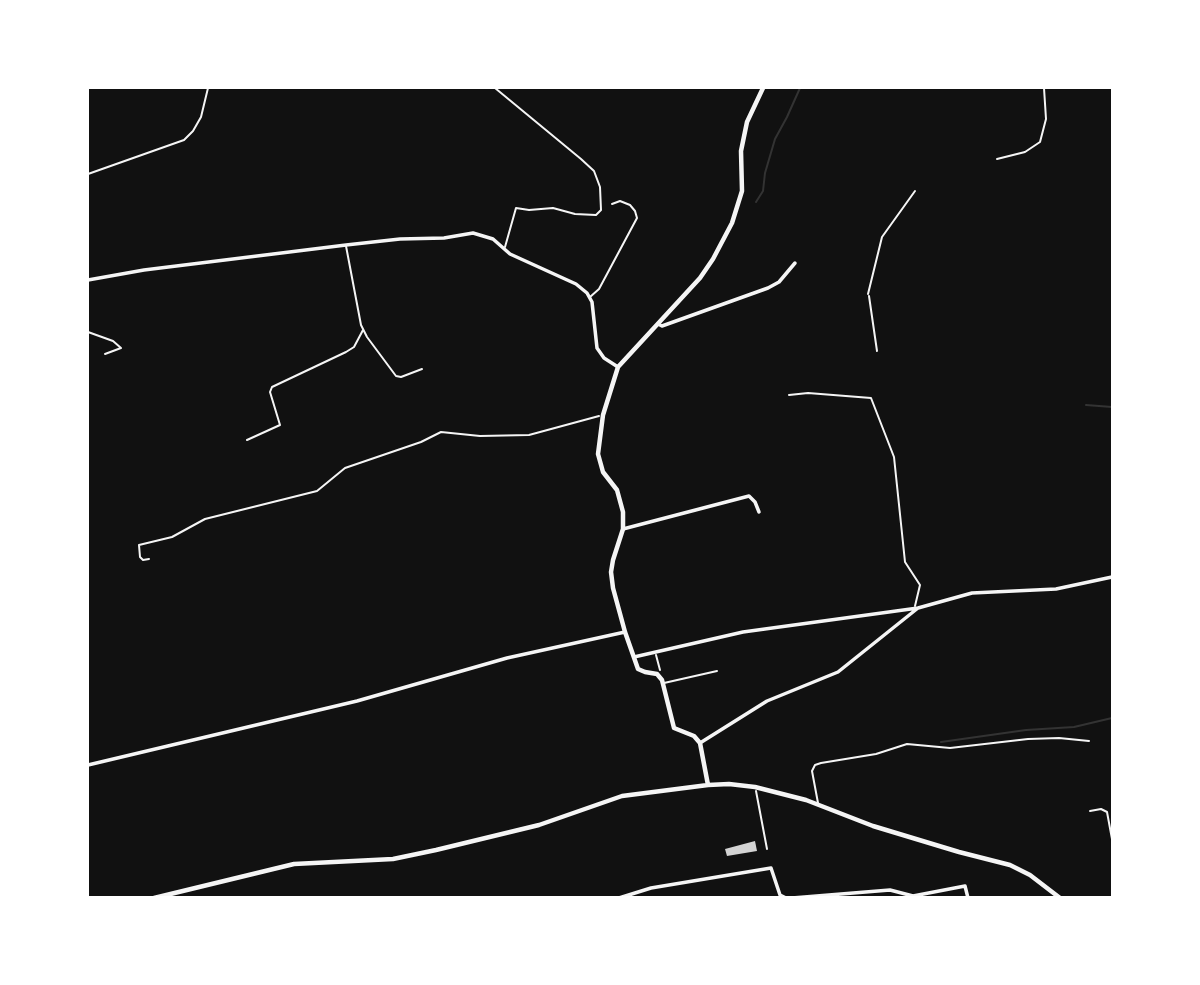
<!DOCTYPE html>
<html>
<head>
<meta charset="utf-8">
<style>
  body { margin:0 }
  #map { position:relative; width:1200px; height:985px; overflow:hidden; background:#111; font-family:"Source Serif 4",serif }
  canvas { display:block }
  .frame { position:absolute; inset:0; border:89px solid #fff; pointer-events:none }
</style>
</head>
<body>
<div id="map">
<canvas width="1200" height="985"></canvas>
<div class="frame"></div>
</div>
<script>
const ctx = document.querySelector('canvas').getContext('2d');
ctx.lineJoin = 'round';
const toPath = rows => new Path2D(rows.map(r => 'M' + r).join(''));
function strokePath(path, color, width, dash) { ctx.strokeStyle = color; ctx.lineWidth = width; ctx.lineCap = dash ? 'butt' : 'round'; ctx.setLineDash(dash || []); ctx.stroke(path); }
function paint(path, color) { ctx.fillStyle = color; ctx.fill(path, 'evenodd'); }
strokePath(toPath([
  [756,202,763,191,765,173,775,139,787,117,800,88],
  [1086,405,1112,407],
  [941,742,1026,730,1074,727,1112,718]
]), '#333', 2);
paint(toPath([
  [755,841,757,851,727,856,725,849]
]), '#d3d3d3');
strokePath(toPath([
  [88,174,184,140,193,131,201,117,208,88],
  [868,294,882,237,915,191],
  [869,296,877,351],
  [149,559,143,560,140,557,139,545,172,537,205,519,317,491,345,468,421,442,441,432,480,436,529,435,599,416],
  [656,655,660,670],
  [756,791,767,849]
]), '#f5f5f5', 2);
strokePath(toPath([
  [495,88,581,159,594,171,600,187,601,210,596,215,575,214,553,208,529,210,516,208,505,247],
  [997,159,1025,152,1040,142,1046,119,1044,88],
  [346,246,361,325,367,337,396,376,401,377,422,369],
  [590,297,599,289,637,218,635,211,630,205,620,201,612,204],
  [88,332,113,341,121,348,105,354],
  [789,395,808,393,871,398,894,457,905,562,920,585,915,606],
  [247,440,280,425,270,392,272,387,346,352,354,347,363,330],
  [664,683,717,671],
  [818,803,812,771,815,765,821,763,876,754,907,744,950,748,1028,739,1059,738,1089,741],
  [1090,811,1101,809,1107,812,1112,839]
]), '#f5f5f5', 2);
strokePath(toPath([
  [88,280,144,270,346,245,400,239,444,238,473,233,493,239,510,254,576,284,587,293,592,302,597,348,604,358,618,367],
  [658,324,662,326,768,288,779,282,795,263],
  [623,529,749,496,755,502,759,512],
  [634,657,743,632,918,608],
  [700,743,767,701,838,672,918,608,972,593,1056,589,1112,577],
  [88,765,357,701,507,658,625,632],
  [619,898,651,888,771,868,780,895,786,898],
  [792,898,890,890,913,896,965,886,968,898]
]), '#f5f5f5', 3.5);
strokePath(toPath([
  [708,785,700,743,694,736,674,728,662,680,657,674,645,672,638,669,625,632,613,588,611,572,613,560,623,529,623,512,617,490,603,472,598,454,603,415,618,367,700,278,713,259,732,223,742,191,741,151,747,122,763,88],
  [154,898,294,864,393,859,436,850,539,825,622,796,708,785,729,784,755,787,806,800,873,826,959,852,1010,865,1030,875,1060,898]
]), '#f5f5f5', 4.5);
</script>
</body>
</html>
